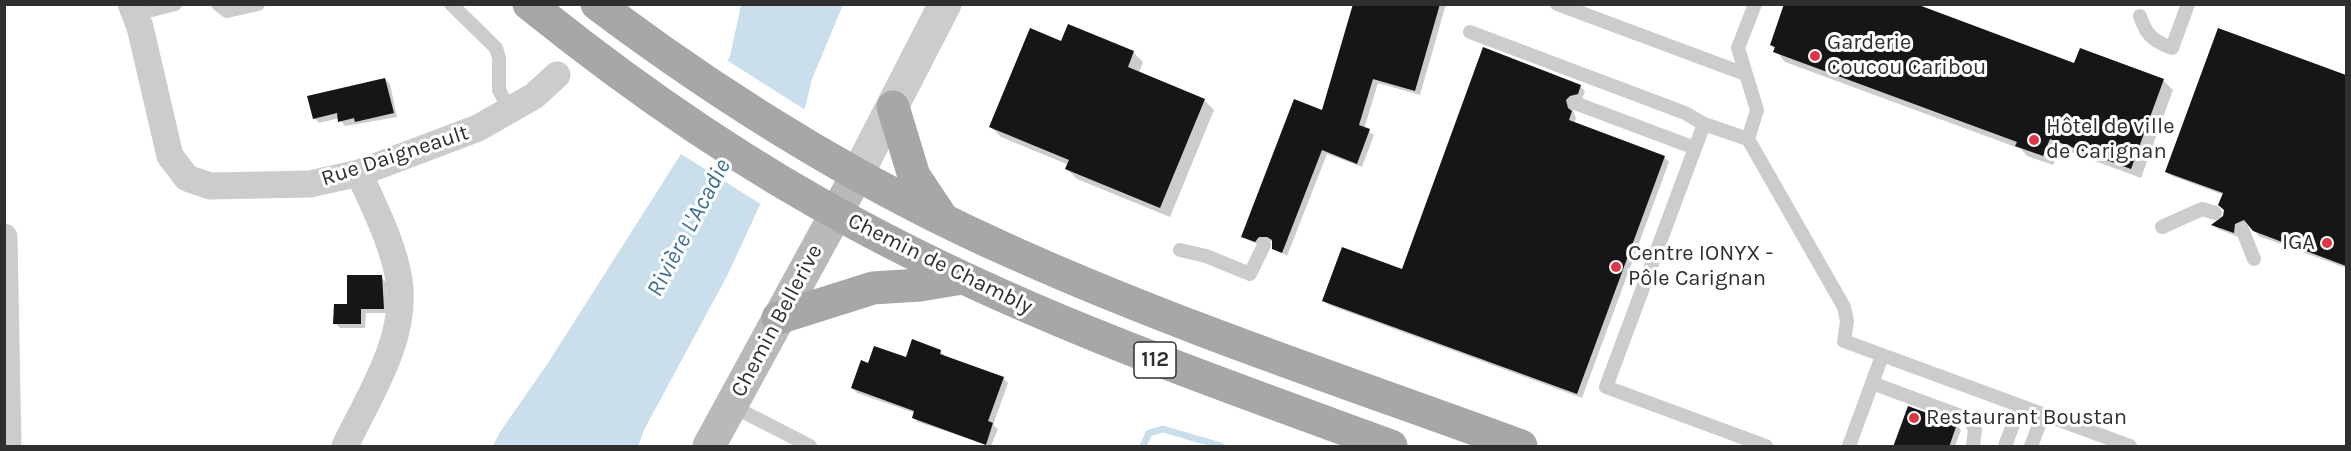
<!DOCTYPE html>
<meta charset="utf-8">
<style>
body{margin:0}
#map{position:relative;width:2351px;height:451px;overflow:hidden;background:#fff;font-family:Karla,sans-serif}
canvas{display:block}
.frame{position:absolute;inset:0;border:6px solid #2f2f2f;pointer-events:none}
</style>
<div id="map">
<canvas width="2351" height="451"></canvas>
<div class="frame"></div>
</div>
<script>
const ctx = document.querySelector('canvas').getContext('2d');
ctx.lineJoin = 'round';
function paint(path, color) {
  ctx.fillStyle = color;
  ctx.fill(path, 'evenodd');
}
function strokePath(path, color, width, dash) {
  ctx.strokeStyle = color;
  ctx.lineWidth = width;
  ctx.lineCap = dash ? 'butt' : 'round';
  ctx.setLineDash(dash || []);
  ctx.stroke(path);
}
function drawText(font, color, halo, rows, align = 'center') {
  ctx.font = font + ' Karla,sans-serif';
  ctx.lineWidth = 6;
  ctx.setLineDash([]);
  ctx.textBaseline = 'middle';
  ctx.strokeStyle = halo;
  ctx.fillStyle = color;
  for (const [text, x, y, turn = 0] of rows) {
    ctx.save();
    ctx.translate(x, y);
    ctx.rotate((+turn || 0) * Math.PI / 180);
    ctx.textAlign = isNaN(turn) ? turn : align;
    if (halo) ctx.strokeText(text, 0, 0);
    ctx.fillText(text, 0, 0);
    ctx.restore();
  }
}
const water = new Path2D(`
 M741,5H843L812,79L805,108L727,276L644,430L638,446H493L500,432L548,363L681,154L730,56Z`);
const pier = new Path2D(`
 M725,59L807,111L762,205L678,152Z`);
const shadow = new Path2D(`
 M1355,4H1446L1420,95L1378,83L1364,129L1374,135L1362,167L1327,154L1287,256L1274,248L1273,241L1264,242L1261,246L1242,236L1323,112Z
 M2219,30L2346,76V268L2259,236L2249,225L2239,229L2238,237L2218,229L2213,225L2225,217L2224,195L2172,176L2167,172Z
 M1062,43L1133,52L1143,62L1139,73L1204,100L1214,110L1170,217L1077,179L1067,169L1069,165L1001,137L991,127Z
 M1771,45L2075,65L2163,80L2173,90L2141,178L2060,148L2053,165L2027,156L2021,149L1785,62Z
 M1484,49L1580,86L1585,91L1582,99L1571,106L1576,118L1574,124L1664,157L1669,162L1582,398L1329,305L1324,300L1402,271Z
 M385,79L390,84L397,117L345,126L339,118L319,123L314,118Z
 M381,277L386,282L388,313H366L365,328H340L335,323L349,305Z
 M940,351L945,356L1003,378L1008,383L993,425L998,429L991,446L918,422L913,417L915,413L857,393L852,388L869,365Z
 M1956,425L1961,430L1955,446H1895Z`);
const stream = new Path2D(`
 M1143,446L1149,433L1163,429L1221,446`);
const building = new Path2D(`
 M1353,4H1440L1415,91L1373,79L1359,125L1370,129L1357,164L1322,150L1282,253L1272,249V240L1267,237H1259L1255,242L1241,237L1294,99L1322,110Z
 M1784,4H1916L2074,63L2080,48L2164,79L2131,169L2050,139L2043,156L2015,146L2017,142L1773,52L1775,47L1770,45Z
 M1068,24L1134,51L1128,67L1205,99L1160,208L1065,169L1069,160L989,127L1030,28L1061,41Z
 M2218,28L2346,75V266L2253,231L2244,220L2235,224L2234,233L2211,225L2223,216L2224,210L2218,205L2223,193L2165,172Z
 M1483,47L1581,85L1578,94L1570,96L1566,100L1568,108L1572,111L1569,120L1665,156L1577,394L1322,301L1342,247L1402,269Z
 M385,78L394,113L355,122L354,118L338,122L337,113L313,119L307,96Z
 M347,275H382L384,309H361V324H333L334,304H347Z
 M912,339L941,350L940,354L1004,377L988,421L993,423L986,445L912,418L914,411L851,388L861,360L868,363L874,346L906,357Z
 M1908,406L1957,424L1949,447H1893Z`);
const service = new Path2D(`
 M218,4L227,11L258,4
 M451,4L496,48L499,58V90L510,111
 M1557,4L1745,74
 M1755,4L1738,48L1757,110L1748,139L1844,307L1847,321L1844,341L2130,446
 M136,14L175,4
 M2140,16C2146,35 2153,41 2172,48L2188,4
 M1470,32L1685,113L1704,124
 M1575,103L1695,148
 M1748,139L1704,124L1606,387L1766,446
 M2162,227L2202,209L2215,213
 M2242,229L2254,259
 M1180,250L1206,256L1250,274L1264,245
 M1872,383L1969,419L1975,429L1973,446
 M732,406L810,446
 M1849,446L1882,356
 M2005,446L2020,406
 M2031,446L2043,415`);
const minor = new Path2D(`
 M131,4L140,27L170,156L187,178L210,186L310,184L359,173L478,128L534,96L557,75
 M4,237L8,446
 M345,446C369,396 408,338 399,280C393,243 374,207 359,173`);
const tertiary = new Path2D(`
 M857,175L945,4`);
const secondary = new Path2D(`
 M709,446L857,175`);
const primary = new Path2D(`
 M529,4C632,87 741,163 858,225C1028,317 1210,380 1391,446
 M597,4C726,101 867,188 1014,253C1179,327 1352,384 1521,446
 M893,107L914,176L942,218
 M778,318L873,288L920,285L962,278`);
const markers = [
 [1815,56,6,"#e03645"],
 [2034,140,6,"#e03645"],
 [2327,243,6,"#e03645"],
 [1616,267,6,"#e03645"],
 [1914,418,6,"#e03645"]
];
const shields = [
 [1155,360,42]
];
const shieldNames = [
 ["112",1155,360]
];
const poiNames = [
 ["Garderie",1827,43],
 ["Coucou Caribou",1827,68],
 ["Hôtel de ville",2046,127],
 ["de Carignan",2046,152],
 ["IGA",2315,243,"right"],
 ["Centre IONYX -",1628,254],
 ["Pôle Carignan",1628,279],
 ["Restaurant Boustan",1926,418]
];
const streetNames = [
 ["Rue Daigneault",395,156,-18],
 ["Chemin de Chambly",940,264,26],
 ["Chemin Bellerive",777,321,-62]
];
const waterNames = [
 ["Rivière L'Acadie",689,228,-62]
];
paint(water, '#cadeeb');
paint(pier, '#fff');
paint(shadow, '#0003');
strokePath(stream, '#cadeeb', 7);
paint(building, '#161616');
strokePath(service, '#ccc', 14);
strokePath(minor, '#ccc', 27);
strokePath(tertiary, '#ccc', 33);
strokePath(secondary, '#b9b9b9', 33);
strokePath(primary, '#a7a7a7', 33);
for (const [x, y, r, color] of markers) {
  const dot = new Path2D();
  dot.arc(x, y, r, 0, 2 * Math.PI);
  ctx.fillStyle = color;
  ctx.fill(dot);
  strokePath(dot, '#fff', 2);
}
for (const [x, y, w] of shields) {
  const box = new Path2D();
  box.roundRect(x - w / 2, y - 18, w, 36, 4.5);
  ctx.fillStyle = '#fff';
  ctx.fill(box);
  strokePath(box, '#2f2f2f', 1.5);
}
drawText('bold 21px', '#2f2f2f', null, shieldNames);
drawText('22px', '#2f2f2f', '#fff', poiNames, 'left');
drawText('22px', '#2f2f2f', '#fff', streetNames);
drawText('italic 24px', '#3f708f', '#fff', waterNames);
</script>
